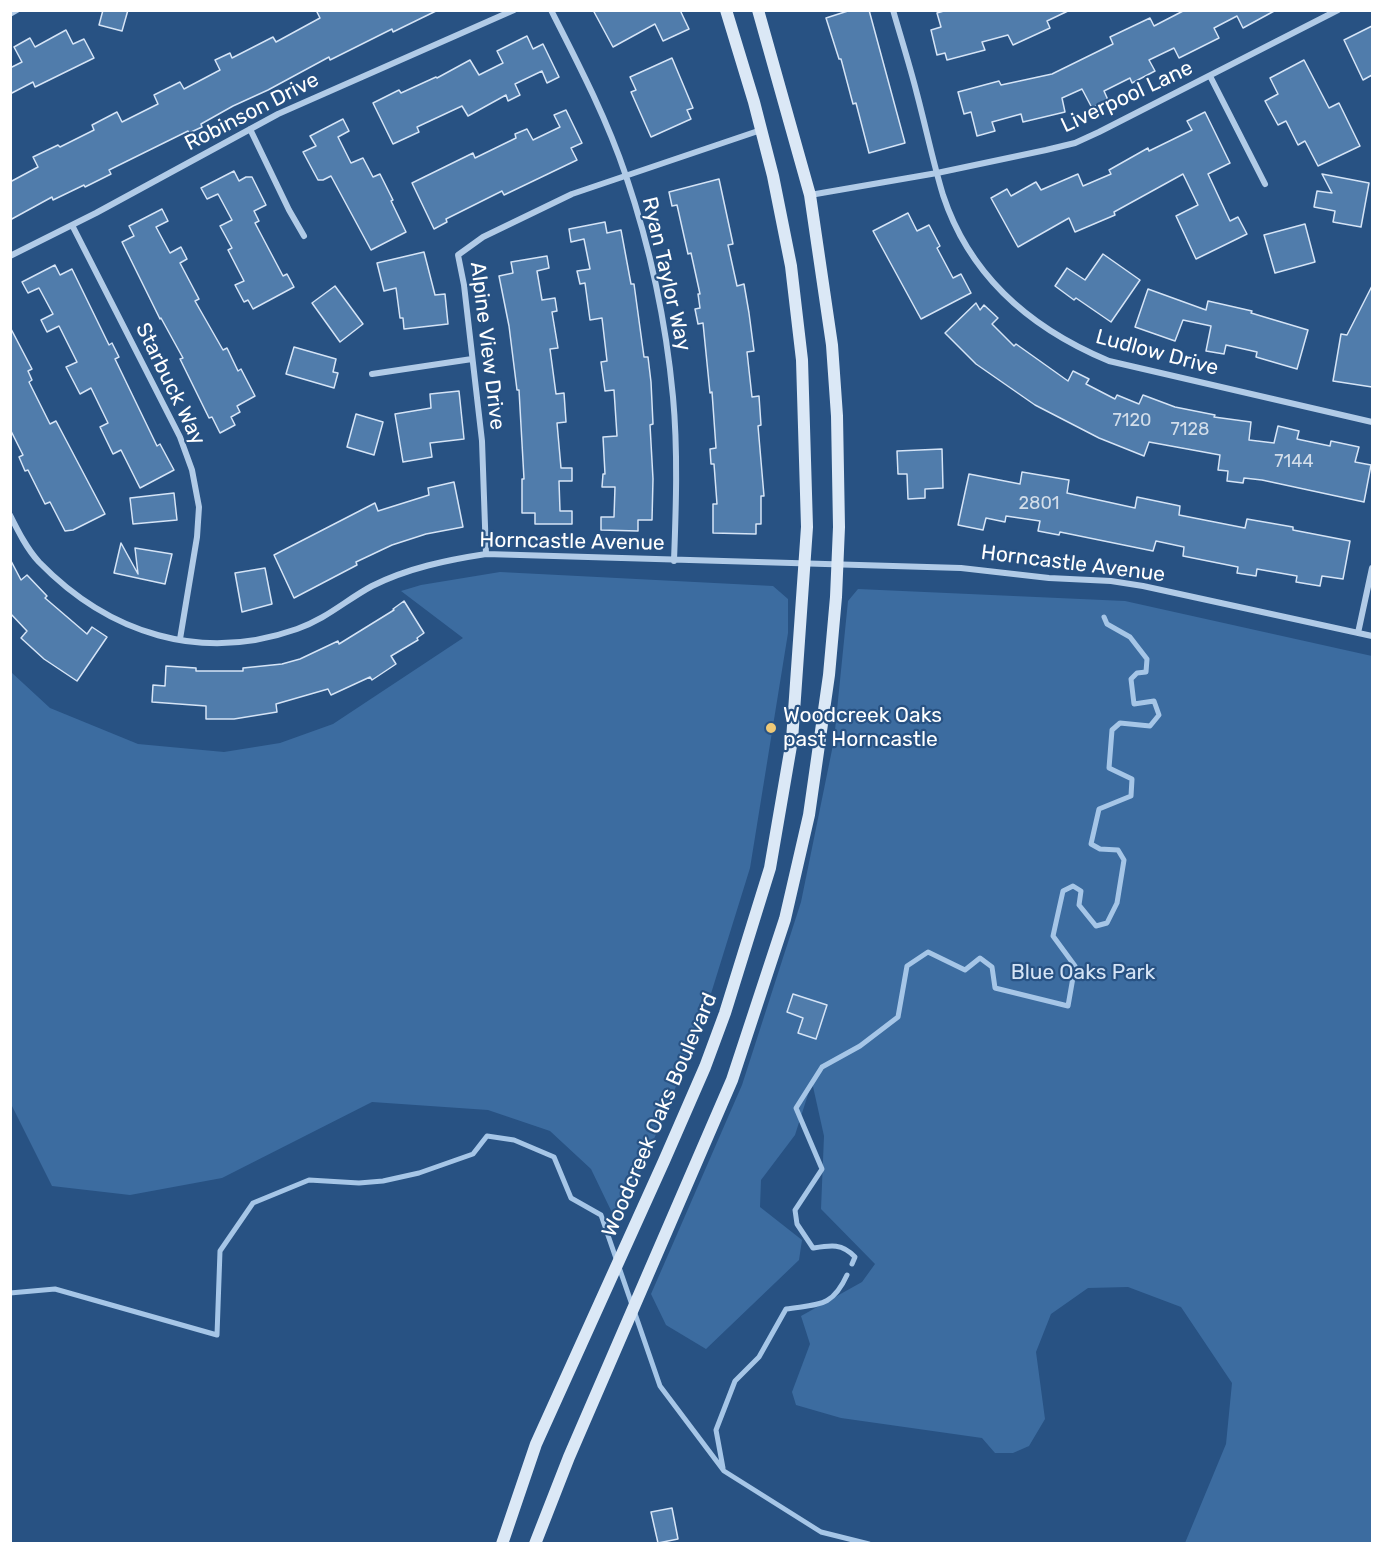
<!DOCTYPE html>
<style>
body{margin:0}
#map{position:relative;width:1383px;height:1554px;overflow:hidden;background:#285283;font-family:Rubik,sans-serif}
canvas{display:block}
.frame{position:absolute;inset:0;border:12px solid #fff;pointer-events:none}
</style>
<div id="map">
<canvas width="1383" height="1554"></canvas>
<div class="frame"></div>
</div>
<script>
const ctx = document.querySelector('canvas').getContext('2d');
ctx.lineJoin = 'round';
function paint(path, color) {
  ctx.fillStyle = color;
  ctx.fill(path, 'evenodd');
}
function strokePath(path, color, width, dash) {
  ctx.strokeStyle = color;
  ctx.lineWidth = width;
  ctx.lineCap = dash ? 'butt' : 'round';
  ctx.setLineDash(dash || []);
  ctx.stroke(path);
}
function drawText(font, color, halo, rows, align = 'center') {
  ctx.font = font + ' Rubik,sans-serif';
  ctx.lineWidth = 4.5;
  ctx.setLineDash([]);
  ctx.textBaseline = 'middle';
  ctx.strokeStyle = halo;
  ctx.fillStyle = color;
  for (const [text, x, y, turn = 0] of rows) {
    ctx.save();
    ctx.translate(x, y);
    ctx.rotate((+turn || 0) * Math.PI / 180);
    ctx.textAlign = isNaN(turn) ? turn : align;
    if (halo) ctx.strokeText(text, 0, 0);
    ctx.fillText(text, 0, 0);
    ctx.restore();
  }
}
const green = new Path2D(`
 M500,572L773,586L788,599V633L750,868L700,1029L618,1225L591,1169L550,1131L488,1110L372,1102L222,1178L130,1195L52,1186L11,1104V672L50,708L138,744L224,752L280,743L333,724L463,638L401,591L421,585Z
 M858,589L1125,601L1372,656V1543H1185L1226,1444L1232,1383L1181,1307L1128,1287L1088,1288L1051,1314L1036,1352L1045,1419L1029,1446L1013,1453H995L982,1438L841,1418L796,1405L792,1392L810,1344L801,1316L862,1282L875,1264L821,1209L824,1136L812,1082L795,1135L761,1180L760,1207L802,1240L799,1260L706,1349L666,1325L651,1294L742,1085L801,902L834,740L848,601Z`);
const stream = new Path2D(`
 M852,1264L855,1257C842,1243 831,1245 813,1248L797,1224L795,1210L822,1169L796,1108L822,1067L860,1046L898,1017L907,966L928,952L965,970L980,958L992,967L995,988L1068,1006L1075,966L1053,936L1063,891L1073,886L1081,891L1079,905L1096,926L1107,923L1117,903L1124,860L1118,850L1100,849L1091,844L1099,809L1131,796L1132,779L1109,768L1112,730L1120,723L1150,726L1159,715L1154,701L1134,704L1131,679L1137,673L1146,672L1147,659L1130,637L1107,624L1104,617
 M10,1293L55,1289L217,1335L220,1251L253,1203L309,1180L359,1183L383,1181L419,1173L473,1154L487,1136L514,1140L554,1157L571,1198L601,1215L660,1386L724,1471L821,1532L869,1544
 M723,1468L716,1430L735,1381L759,1357L786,1309C818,1304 832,1308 847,1275`);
const building = new Path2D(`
 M103,10H128L122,31L99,25Z
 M316,10H438L393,32L392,29L330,60L329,57L268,90L233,106L201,124L202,127L189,133L188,131L109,170L111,174L85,187L84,185L53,200L52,197L10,220V182L38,167L33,157L58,145L60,147L94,130L92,125L117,112L122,122L158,104L154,95L180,82L184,89L220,70L215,60L230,53L232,58L273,37L276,42L320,18Z
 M593,10H680L689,29L663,41L655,24L613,47Z
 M851,10H869L905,143L869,153L856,103L853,104L841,59H839L826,18Z
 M947,10H1070L1047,21L1050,28L1013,45L1008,35L982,42L985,50L947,60L945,53L937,55L931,30L941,27L937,13Z
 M1185,10H1276L1243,28L1237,16L1214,28L1219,38L1179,58L1174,48L1149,60L1155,71L1132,83L1130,78L1104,91L1108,100L1092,108L1082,89L1062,98L1065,112L1023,122L1021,114L992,122L995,131L977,136L971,112L964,114L958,92L999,81L1001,85L1052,74L1113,44L1110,37L1150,18L1154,26Z
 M1372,26V75L1363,80L1344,40Z
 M66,30L73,44L84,39L94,58L35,87L33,82L10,94V68L22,62L14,47L30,38L35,47Z
 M527,36L533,49L543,44L559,77L547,83L542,71L515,84L520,95L508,101L506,95L468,116L462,106L417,127L419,132L393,144L373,103L399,90L401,93L436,77L437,78L470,60L479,75L503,63L497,51Z
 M672,58L693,108L687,110L691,119L651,137L631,92L636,90L630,77Z
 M1304,60L1329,108L1339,103L1360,146L1318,166L1305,141L1298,145L1286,121L1278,125L1265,101L1278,94L1270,78Z
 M566,110L582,143L571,148L577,160L504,195L502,191L446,219L447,222L434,229L412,183L473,153L475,158L516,138L515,134L527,129L533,140L560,127L554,115Z
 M1205,112L1230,163L1208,174L1230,221L1238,217L1247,234L1196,259L1176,216L1198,205L1183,174L1114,212L1115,215L1075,232L1069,218L1018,247L991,198L1007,189L1011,196L1036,182L1041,190L1078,174L1083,186L1111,174L1109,170L1148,148L1149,151L1192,130L1187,121Z
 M343,119L349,131L338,137L351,163L363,158L373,177L380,174L393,200L391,201L406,232L371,250L331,176L323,180H318L303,152L316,146L310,136Z
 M234,171L239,181L246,177H252L266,205L254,211L259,221L255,223L283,276L287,274L294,287L253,309L248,300L244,302L235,285L244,281L228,250L232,248L220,226L232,220L218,194L207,199L201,188Z
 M1322,174L1369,183L1361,227L1333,222L1335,211L1314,207L1317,191L1332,193Z
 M719,179L733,244L728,245L737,286L744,284L749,313L754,351L747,352L752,397L759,396L761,425L758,426L764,496H761V524H756V534L713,533V504H717L714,464H711L710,449L716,448L712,392L710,393L703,323L698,324L695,309L700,308L698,294H700L691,253L688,254L677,205L672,206L669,192Z
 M162,209L168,221L156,227L170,253L181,247L187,259L180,263L199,299L195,301L223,350L227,348L238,371L241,369L255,396L237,406L240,412L231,417L235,425L220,433L212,417L209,418L180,359L183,358L161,318L160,319L122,242L134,236L129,226Z
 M908,213L917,231L929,225L940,246L937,248L953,278L961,274L971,293L921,319L873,231Z
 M605,222L607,233L621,230L631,284H634L644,357H648L651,382L653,424L650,425L653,479L652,520H638V531L601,530V517H614L615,487H602L603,474H605L603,437L617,436L614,390L605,391L601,362L607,361L602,318L590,320L585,283L580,284L577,271L590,269L584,239L571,242L569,229Z
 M1305,224L1315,262L1275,273L1264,235Z
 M424,252L435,295L445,294L448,324L404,329L403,318H400L396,288L384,291L377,263Z
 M1103,254L1140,280L1111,322L1076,298L1074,300L1055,286L1067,268L1085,280Z
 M547,256L549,268L537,271L542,300L555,298L557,311L552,312L558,348L550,349L556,394L564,393L566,422L557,423L561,468H572V481H559L560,511H572V524H535V513H522V479H524L519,390H517L509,326L499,276L513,273L511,262Z
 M55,265L60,275L72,269L109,345L112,343L119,357L115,359L157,446L160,444L174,470L140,488L121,450L113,454L100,427L108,423L91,388L80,394L66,367L77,362L59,326L47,332L41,320L53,314L39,288L28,293L22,282Z
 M335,286L363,324L340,342L312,303Z
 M1372,286V387L1333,381L1341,334L1347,335Z
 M1148,289L1206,310L1208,301L1252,311L1251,313L1308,330L1297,369L1256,357L1257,352L1226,345L1224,354L1206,351L1211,326L1183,320L1175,341L1135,327Z
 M976,303L980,310L984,305L998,318L992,324L1014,346L1016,344L1068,381L1073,371L1089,379L1086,384L1115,399L1117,395L1139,404L1143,395L1175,407L1215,415L1214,417L1251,422L1249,440L1274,443L1278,426L1299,431L1297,439L1330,446L1331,441L1359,447L1355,462L1371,465L1364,502L1262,480L1244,478L1243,483L1227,481L1228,471L1218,470L1220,455L1149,442L1144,456L1099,438L1035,405L976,364L945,333Z
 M10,327L32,369L28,371L32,380L29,382L50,424L56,421L105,514L73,530L65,531L50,502L45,504L28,470L25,471L19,457L23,455L10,429Z
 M294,347L336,359L333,372L338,373L334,388L286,374Z
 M459,391L464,439L430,443L432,457L403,462L395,414L431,408L430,394Z
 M356,414L383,422L374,455L347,447Z
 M942,449L943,488L925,489V498L908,499L907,474H898L897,451Z
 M1022,472L1069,480L1067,493L1135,508L1137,497L1180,506L1179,515L1245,528L1247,519L1293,527V530L1350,541L1343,579L1322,576L1320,586L1296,582L1297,576L1257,569L1256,576L1237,573L1238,567L1183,556L1184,547L1156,541L1153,551L1060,532L1059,535L1038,531L1040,521L1006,516L1005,522L986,518L983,530L958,525L969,474L1020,484Z
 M454,482L463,527L426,534L392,545L356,562L357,565L294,598L274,555L375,503L378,511L429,495L428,488Z
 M174,493L177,520L133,524L130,498Z
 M121,543L138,574L135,548L172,554L165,584L114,573Z
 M10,559L21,580L27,575L47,596L45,598L87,634L92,627L107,637L77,681L44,659L21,638L27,631L10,613Z
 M265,568L272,604L242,612L235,573Z
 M404,601L424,633L417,638L418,640L391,656L396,664L372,680L370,677L331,695L328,689L276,704L277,712L234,719H206V706L152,702L153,685L165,686L166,666L196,668V671H243V668L282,664L300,659L338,641L339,644L394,610L393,609Z
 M793,994L827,1005L816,1039L798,1033L803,1018L787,1012Z
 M672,1508L678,1539L658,1543L651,1512Z`);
const street = new Path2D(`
 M551,10C578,63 607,119 626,176C650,247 666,322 673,397C678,451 676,507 674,561
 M893,10C901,38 910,66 917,94C926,128 933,162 943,195C970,277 1032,329 1109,361L1372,422
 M10,14L17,10
 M1210,76L1265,184
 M250,129L289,210L304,236
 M810,195L937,173L1046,150L1075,143L1099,132L1338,10
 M72,225L180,437L192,470L199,507L197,537L180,639
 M10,256L96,213L278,114L514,10
 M372,374L472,359
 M10,515C18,531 27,549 39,562C109,634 201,663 297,629C326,619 346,600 372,586C408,568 447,560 486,554L961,568L1049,578L1111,581L1143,586L1372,636
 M486,554L482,441L464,285L458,255L483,237L572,194L761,130
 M1358,633L1372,568`);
const secondary = new Path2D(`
 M502,1544L536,1444L664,1161L705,1067L725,1013L770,868L792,740L807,527L802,360L791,266L773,176L754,102L726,10
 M535,1544L569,1457L732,1080L785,919L809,815L829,675L836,597L839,527L837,416L832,345L810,195L758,10`);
const markers = [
 [771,728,6,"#efc977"]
];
const numberNames = [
 ["7120",1132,421],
 ["7128",1190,430],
 ["7144",1294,462],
 ["2801",1039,504]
];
const streetNames = [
 ["Liverpool Lane",1127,97,-25],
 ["Robinson Drive",252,112,-27],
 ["Ryan Taylor Way",666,274,77],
 ["Alpine View Drive",487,346,83],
 ["Ludlow Drive",1157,353,15],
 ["Starbuck Way",170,384,64],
 ["Horncastle Avenue",572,542,1],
 ["Horncastle Avenue",1073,564,7],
 ["Woodcreek Oaks Boulevard",660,1115,-67]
];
const poiNames = [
 ["Woodcreek Oaks",783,716],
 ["past Horncastle",783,740]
];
const parkNames = [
 ["Blue Oaks Park",1083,973]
];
paint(green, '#3c6ca0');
strokePath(stream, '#a6c6e7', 5);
paint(building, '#507cab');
strokePath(building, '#d5e4f6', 1.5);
strokePath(street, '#b1cbe7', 6);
strokePath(secondary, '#dbe8f6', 12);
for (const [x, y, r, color] of markers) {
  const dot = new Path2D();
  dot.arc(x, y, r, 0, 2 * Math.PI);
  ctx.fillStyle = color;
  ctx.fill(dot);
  strokePath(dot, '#285283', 2);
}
drawText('18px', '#d3deea', null, numberNames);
drawText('21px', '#fff', '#285283', streetNames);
drawText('21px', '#fff', '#285283', poiNames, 'left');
drawText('21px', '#d5e4f6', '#285283', parkNames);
</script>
